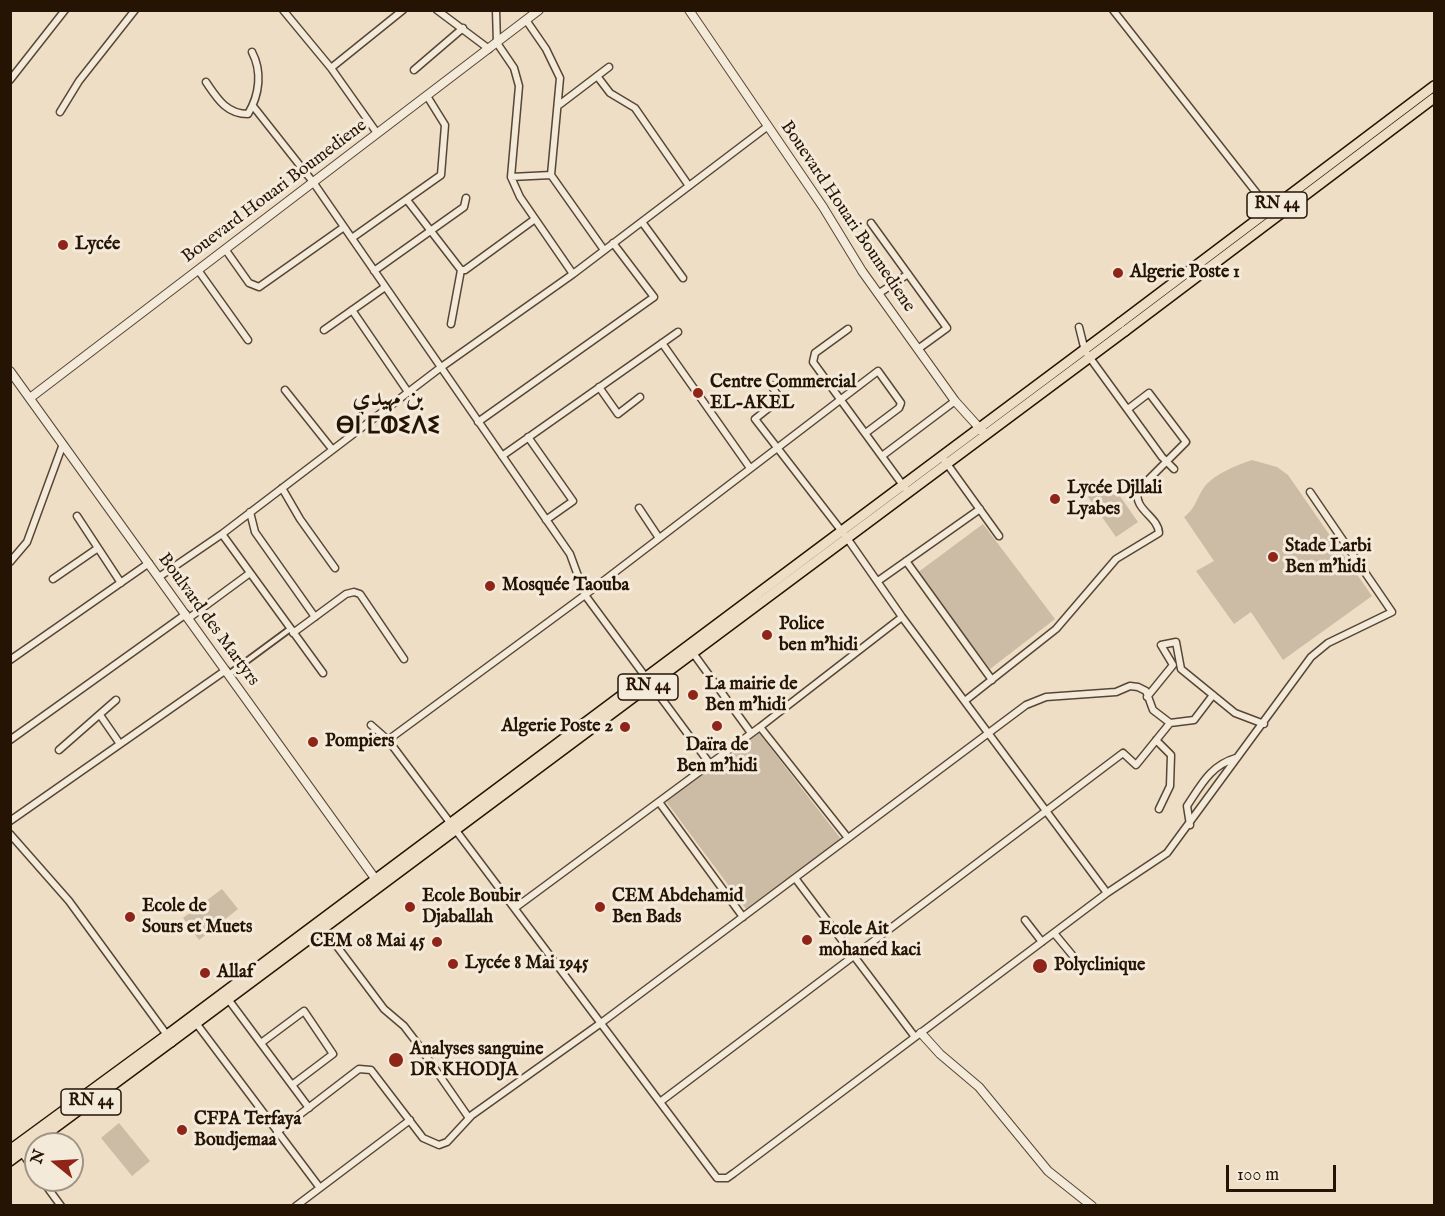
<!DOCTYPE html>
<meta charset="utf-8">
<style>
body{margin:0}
#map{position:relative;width:1445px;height:1216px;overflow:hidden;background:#eedec6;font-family:"IM FELL English",serif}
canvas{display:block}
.frame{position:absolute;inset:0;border:12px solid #251404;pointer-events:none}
.north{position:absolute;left:24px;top:1132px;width:60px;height:60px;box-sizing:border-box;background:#f4eada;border:2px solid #a19484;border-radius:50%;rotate:288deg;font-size:16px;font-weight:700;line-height:24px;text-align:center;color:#251404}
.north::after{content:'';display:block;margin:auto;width:21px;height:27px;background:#8f2418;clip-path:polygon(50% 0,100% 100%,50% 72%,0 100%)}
.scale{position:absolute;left:1226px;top:1165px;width:110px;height:27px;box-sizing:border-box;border:3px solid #251404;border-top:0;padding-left:8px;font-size:18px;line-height:21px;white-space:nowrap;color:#251404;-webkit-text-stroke:4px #f4eada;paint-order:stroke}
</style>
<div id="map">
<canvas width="1445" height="1216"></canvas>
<div class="frame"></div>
<div class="north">N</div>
<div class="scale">100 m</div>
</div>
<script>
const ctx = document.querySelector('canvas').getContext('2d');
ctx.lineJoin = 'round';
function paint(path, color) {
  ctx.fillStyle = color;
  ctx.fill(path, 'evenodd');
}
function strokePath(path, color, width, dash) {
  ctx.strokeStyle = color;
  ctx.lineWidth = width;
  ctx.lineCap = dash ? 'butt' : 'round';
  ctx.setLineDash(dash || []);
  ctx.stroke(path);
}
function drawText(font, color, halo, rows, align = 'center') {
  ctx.font = font + ' "IM FELL English",Amiri,"Noto Sans Tifinagh",serif';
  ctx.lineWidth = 6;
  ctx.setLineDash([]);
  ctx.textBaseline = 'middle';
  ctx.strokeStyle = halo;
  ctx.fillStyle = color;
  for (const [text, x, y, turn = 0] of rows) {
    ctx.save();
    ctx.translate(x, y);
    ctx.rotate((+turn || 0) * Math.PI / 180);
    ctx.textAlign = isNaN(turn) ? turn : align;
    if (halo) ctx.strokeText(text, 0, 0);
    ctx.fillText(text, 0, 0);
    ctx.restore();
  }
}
const green = new Path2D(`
 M1252,460L1277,467L1288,475L1372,596L1283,660L1251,612L1234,624L1196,571L1214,561L1184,517C1197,507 1196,498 1205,486C1215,474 1237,465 1252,460Z
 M1110,482L1138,522L1116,537L1088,497Z
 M983,524L1055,619L990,669L917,573Z
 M758,732L841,839L746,909L665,800Z
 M222,889L238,909L199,940L183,918Z
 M119,1123L150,1161L132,1176L101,1138Z`);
const pedestrian = new Path2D(`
 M229,674L290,629`);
const minor = new Path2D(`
 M283,10L331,68L377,133
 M437,10L489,49
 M496,10L497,43L514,68L519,86L511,177L520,197L573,274
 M1113,10L1270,210
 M526,20L546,49L560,78L551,175L604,250
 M331,68L403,10
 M414,70L463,28
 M597,76L610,93L635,108L689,186
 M10,80L65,10
 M206,82C217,98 226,114 248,114C260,94 262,71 252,52
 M559,105L609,67
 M253,106L313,182L570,554L585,595L710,764
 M60,112L79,81L135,10
 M511,177L551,175
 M407,200L461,270H465L535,219
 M642,222L683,278
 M871,223L947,328L918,349
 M352,238L441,175L445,125L427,96
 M225,249L249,283L259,287L344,227
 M198,270L248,340
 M374,271L464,207L466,198
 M878,294L908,274
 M352,310L408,392
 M451,324L461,270
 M1079,327L1085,351L1162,457L1174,469
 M848,329L815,353L813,362L905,488
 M324,330L385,287
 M662,343L750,468
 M599,387L618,414L640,397
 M285,390L332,449
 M478,422L654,297L613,243
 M528,437L573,501L546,520
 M502,456L678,332
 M882,456L955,401
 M945,461L999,536
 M282,488L300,519L335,568
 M639,508L659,538
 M250,512L255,532L315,617
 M77,516L121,583
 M222,534L323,673
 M906,561L992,680
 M10,562L27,542L63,444
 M159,577L222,534L440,368L573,274L768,126
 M53,579L98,548
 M878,581L980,509
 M189,618L250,573
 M293,633L346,594L354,592L360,594L404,659
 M693,653L751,733
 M10,660L149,563
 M1147,697L1173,665L1161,645L1176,642L1181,669L1235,713L1264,724
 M966,700L1056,629L1116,559L1159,533C1158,516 1133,510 1138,490L1186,442L1149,393L1128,409
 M100,715L120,744
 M371,725L388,740L717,1178H727L734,1173L1107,893L902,617L847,538L755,419L780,399L771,385
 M760,727L848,838
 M10,740L186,614
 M388,740L585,595L878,371L901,403L899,408L867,432
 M1156,740L1171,755L1170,786L1159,809
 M59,750L116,700
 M659,802L743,917
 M10,821L226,670
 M1190,825L1187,806C1201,785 1211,765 1236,758
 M10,834L69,901L167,1035
 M795,878L915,1037
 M1107,893L1167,853L1311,657L1328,643L1392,612L1310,492
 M515,908L760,727L902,617
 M1025,920L1042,942
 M324,929L384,1009L404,1026L417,1043L469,1118
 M1054,933L1073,956
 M228,999L309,1108
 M196,1023L320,1188
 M261,1043L304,1011L333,1054L292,1085
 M660,1102L1123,753L1136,765L1170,723
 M277,1132L359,1069L371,1070L423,1138L439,1145L447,1142L472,1115L601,1023L1026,705L1046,697L1116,692L1130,686L1138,687L1146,691L1153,710L1170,723L1194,720L1213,695
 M22,1153L36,1172
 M42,1180L61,1206
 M296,1206L410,1120`);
const tertiary = new Path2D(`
 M689,10L823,207L862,271L955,401L983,432
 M10,371L379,884
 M30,398L539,10
 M921,1033L940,1054L979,1087L1048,1171L1092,1206`);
const primary = new Path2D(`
 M167,1035L1120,323
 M171,1042L1125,331`);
const trunk = new Path2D(`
 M1120,323L1434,86
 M1125,331L1434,98
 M10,1150L167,1035
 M10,1161L171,1042`);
const markers = [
 [63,245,6,"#8f2418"],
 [1118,273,6,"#8f2418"],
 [698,393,6,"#8f2418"],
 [1055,499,6,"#8f2418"],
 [1273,557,6,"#8f2418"],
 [490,586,6,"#8f2418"],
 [767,635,6,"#8f2418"],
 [693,695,6,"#8f2418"],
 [717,726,6,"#8f2418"],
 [625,727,6,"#8f2418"],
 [313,742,6,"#8f2418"],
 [410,907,6,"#8f2418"],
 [600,907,6,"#8f2418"],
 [130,917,6,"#8f2418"],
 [807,940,6,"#8f2418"],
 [437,942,6,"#8f2418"],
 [453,964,6,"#8f2418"],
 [1040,966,8,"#8f2418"],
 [205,973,6,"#8f2418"],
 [396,1060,8,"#8f2418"],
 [182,1130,6,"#8f2418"]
];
const shields = [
 [1277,205,60],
 [648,687,60],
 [91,1102,60]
];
const shieldNames = [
 ["RN 44",1277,205],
 ["RN 44",648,687],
 ["RN 44",91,1102]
];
const streetNames = [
 ["Bouevard Houari Boumediene",275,192,-37],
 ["Bouevard Houari Boumediene",847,217,56],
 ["Boulvard des Martyrs",208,620,54]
];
const poiNames = [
 ["Lycée",75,245],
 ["Algerie Poste 1",1130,273],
 ["Centre Commercial",710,383],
 ["EL-AKEL",710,404],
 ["Lycée Djllali",1067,489],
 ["Lyabes",1067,510],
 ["Stade Larbi",1285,547],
 ["Ben m'hidi",1285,568],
 ["Mosquée Taouba",502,586],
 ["Police",779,625],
 ["ben m'hidi",779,646],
 ["La mairie de",705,685],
 ["Ben m'hidi",705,706],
 ["Algerie Poste 2",613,727,"right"],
 ["Pompiers",325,742],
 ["Daïra de",717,746,"center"],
 ["Ben m'hidi",717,767,"center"],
 ["Ecole Boubir",422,897],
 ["Djaballah",422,918],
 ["CEM Abdehamid",612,897],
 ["Ben Bads",612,918],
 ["Ecole de",142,907],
 ["Sours et Muets",142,928],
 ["Ecole Ait",819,930],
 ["mohaned kaci",819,951],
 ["CEM 08 Mai 45",425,942,"right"],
 ["Lycée 8 Mai 1945",465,964],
 ["Polyclinique",1054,966],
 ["Allaf",217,973],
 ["Analyses sanguine",410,1050],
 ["DR KHODJA",410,1071],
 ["CFPA Terfaya",194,1120],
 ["Boudjemaa",194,1141]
];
const districtNames = [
 ["بن مهيدي",388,400],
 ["ⴱⵏ ⵎⵀⵉⴷⵉ",388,428]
];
paint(green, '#ccbca5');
strokePath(pedestrian, '#574634', 8);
strokePath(minor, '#574634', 9);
strokePath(tertiary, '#574634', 10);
strokePath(primary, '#251404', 12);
strokePath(trunk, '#251404', 12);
strokePath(pedestrian, '#f4eada', 4.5);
strokePath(minor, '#f4eada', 6);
strokePath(tertiary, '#f4eada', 8);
strokePath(primary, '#eedec6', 9);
strokePath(trunk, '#eedec6', 9);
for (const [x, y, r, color] of markers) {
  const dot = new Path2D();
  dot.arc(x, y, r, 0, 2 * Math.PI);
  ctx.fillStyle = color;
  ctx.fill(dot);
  strokePath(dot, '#f4eada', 2);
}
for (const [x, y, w] of shields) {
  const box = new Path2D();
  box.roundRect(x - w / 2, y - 13, w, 26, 4.5);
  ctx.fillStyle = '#f4eada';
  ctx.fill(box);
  strokePath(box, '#251404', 1.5);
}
drawText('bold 16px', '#251404', null, shieldNames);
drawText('18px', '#251404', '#f4eada', streetNames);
drawText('bold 18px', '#251404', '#f4eada', poiNames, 'left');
drawText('bold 24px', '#251404', '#f4eada', districtNames);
</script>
